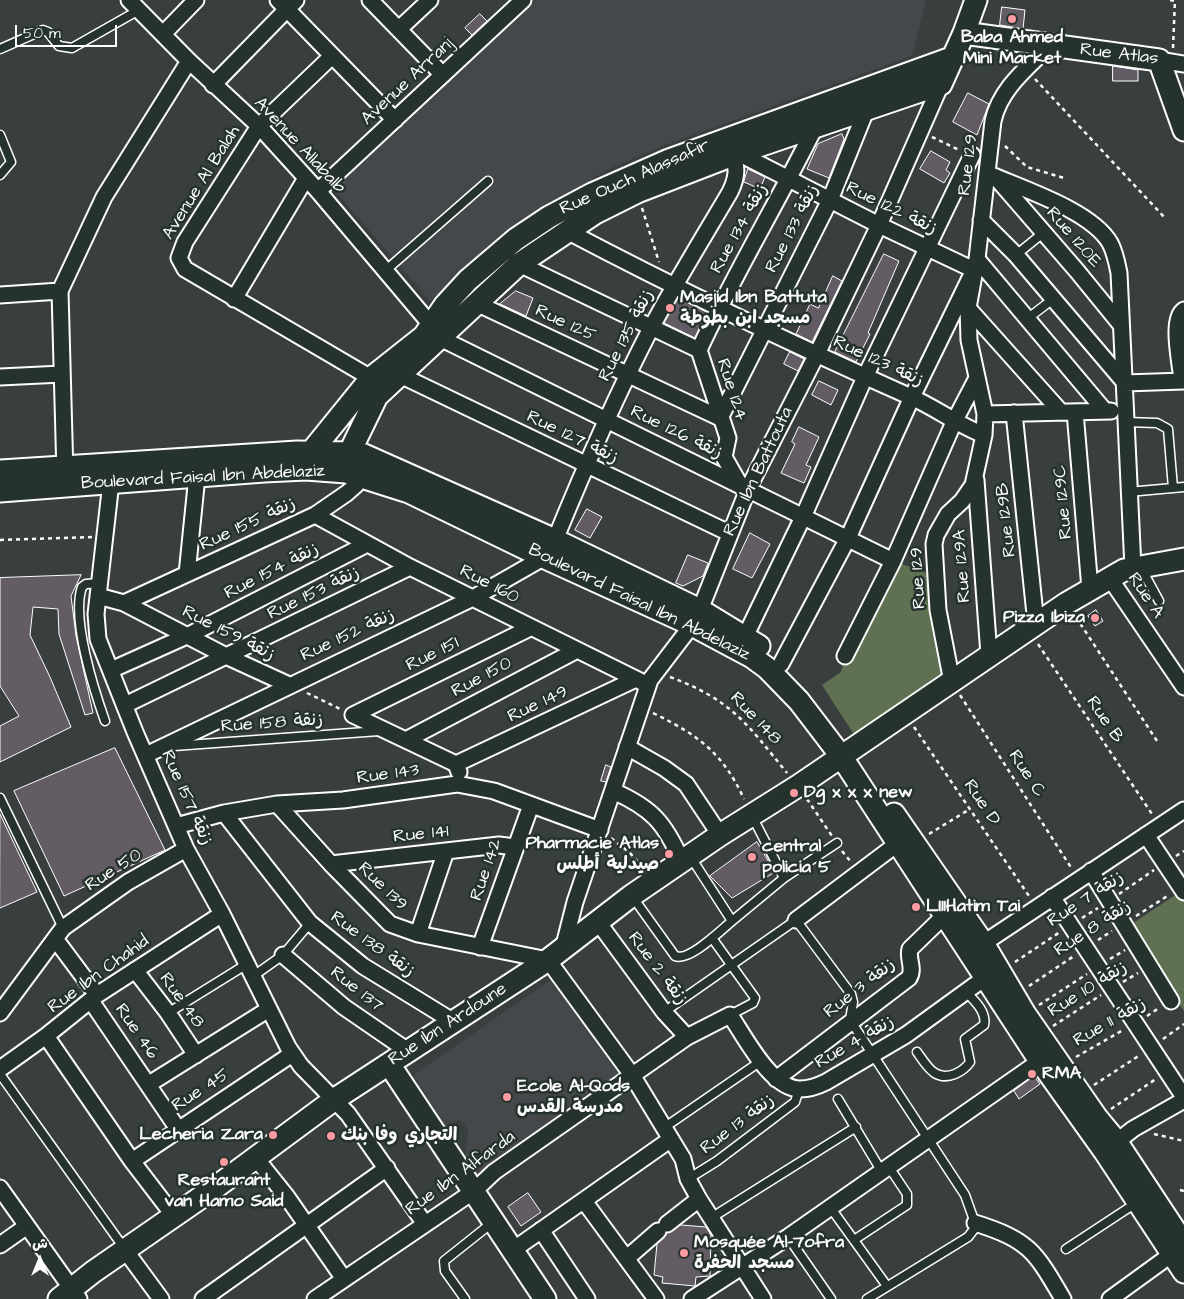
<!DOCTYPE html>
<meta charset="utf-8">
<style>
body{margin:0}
#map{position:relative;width:1184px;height:1299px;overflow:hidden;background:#383f3e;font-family:"Architects Daughter","Playpen Sans Arabic",sans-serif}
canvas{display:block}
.north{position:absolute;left:15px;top:1234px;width:50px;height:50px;-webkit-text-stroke:4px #26332d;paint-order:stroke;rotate:0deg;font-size:14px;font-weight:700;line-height:20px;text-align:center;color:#fff}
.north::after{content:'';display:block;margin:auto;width:18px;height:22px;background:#fff;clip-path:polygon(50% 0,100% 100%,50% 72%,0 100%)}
.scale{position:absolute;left:15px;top:25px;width:102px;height:22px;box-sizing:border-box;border:2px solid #fff;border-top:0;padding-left:6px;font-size:15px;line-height:18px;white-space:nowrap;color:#fff;-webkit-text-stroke:4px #26332d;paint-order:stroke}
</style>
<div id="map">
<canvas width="1184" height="1299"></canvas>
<div class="north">ش</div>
<div class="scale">50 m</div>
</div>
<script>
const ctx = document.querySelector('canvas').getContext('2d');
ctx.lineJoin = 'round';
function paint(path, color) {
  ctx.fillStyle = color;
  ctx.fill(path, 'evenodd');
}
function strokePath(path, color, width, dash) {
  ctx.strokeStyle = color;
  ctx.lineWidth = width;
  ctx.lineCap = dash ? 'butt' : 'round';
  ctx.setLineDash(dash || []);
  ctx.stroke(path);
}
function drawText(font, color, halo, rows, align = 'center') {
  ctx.font = font + ' "Architects Daughter","Playpen Sans Arabic",sans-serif';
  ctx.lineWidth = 5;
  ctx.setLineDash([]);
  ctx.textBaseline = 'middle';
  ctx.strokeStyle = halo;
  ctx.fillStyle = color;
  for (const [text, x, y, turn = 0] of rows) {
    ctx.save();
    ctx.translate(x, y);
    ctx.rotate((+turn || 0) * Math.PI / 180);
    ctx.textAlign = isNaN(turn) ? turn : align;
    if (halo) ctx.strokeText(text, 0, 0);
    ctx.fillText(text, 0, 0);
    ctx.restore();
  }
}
const built = new Path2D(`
 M527,0H926L912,56L665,145L609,169L543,208L504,236L430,301L330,185Z
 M554,978L621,1074L476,1177L465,1159L468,1130L460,1119L446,1127L413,1075Z`);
const green = new Path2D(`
 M893,561L936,576L952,682L857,739L822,685L841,672L845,656Z
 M1180,892L1184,899V1011L1127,927Z`);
const building = new Path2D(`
 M1002,7L1025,10L1023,29L1000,25Z
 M480,14L487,21L472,35L465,28Z
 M1113,66L1138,70V81H1113Z
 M968,93L989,104L977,135L953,122Z
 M842,134L844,139L829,178L807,169L818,144Z
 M931,151L950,162L946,170L950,173L944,183L920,169Z
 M748,169L765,177L760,189L744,182Z
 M884,254L899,261L868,333L870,334L856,362L835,352Z
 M833,276L842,281L812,342L796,334L810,304L818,308Z
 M516,291L533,298L526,316L500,304Z
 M678,298L707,312L695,338L664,323Z
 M790,352L804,359L798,371L784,364Z
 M819,381L838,390L831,405L812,395Z
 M799,427L819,437L806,465L811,467L804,483L781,473L795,444L792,442Z
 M587,509L602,517L590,538L575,530Z
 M750,533L770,544L752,578L733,569Z
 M688,555L708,563L703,576L683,586L676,583Z
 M81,575L71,596L76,636L93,713L85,715L59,634L58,609L33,607L30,635L50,677L71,727L0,762V726L19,716L0,686V578Z
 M1096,610L1103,621L1095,626L1088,616Z
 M115,748L165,850L64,896L14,791Z
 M606,765L611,767L606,782L601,781Z
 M0,814L37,892L0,908Z
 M757,842L775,872L732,898L710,876Z
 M1034,1076L1040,1084L1019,1099L1014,1091Z
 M528,1193L541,1212L521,1226L508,1207Z
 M681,1225L706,1227L711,1235L710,1276L696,1277L695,1286L662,1283L663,1277L654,1275L657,1244L667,1233Z`);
const path = new Path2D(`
 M1170,0L1175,1
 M1173,48L1175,0
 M1035,79L1166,219
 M932,137L959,150
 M1005,146L1027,167L1064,178
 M642,208L659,262
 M0,540L92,537
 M1076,617L1157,741
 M1038,644L1152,814
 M670,677C732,700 747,724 787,773
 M307,693L340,709
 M960,695L1072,869
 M653,713C698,735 723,753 744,799
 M914,727L1029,896
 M807,799L832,836
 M929,834L970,809
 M611,838L630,853L643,868
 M842,851L851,862
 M1176,856L1184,851
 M1119,894L1154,870
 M1136,916L1169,895
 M1082,918L1098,908
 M1098,940L1112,931
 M1110,959L1125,950
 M1015,962L1060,932
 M1123,982L1138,973
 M1029,986L1074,956
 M1039,1005L1087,974
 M1147,1016L1159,1008
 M1053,1026L1101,995
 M1163,1039L1184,1024
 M1076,1057L1123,1030
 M1094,1085L1140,1055
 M1111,1109L1156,1079
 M1154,1134L1184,1141
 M1180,1190L1184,1191`);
const lane = new Path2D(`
 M0,49L43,30L48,32L59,46L72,48L139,10
 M0,135L11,162L0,175
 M1016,255L1043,233
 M385,271L488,181
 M1027,319L1053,299
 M1126,422L1157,423L1168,429L1173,488
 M1128,492L1184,487
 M1141,568L1159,601
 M100,583L86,584L82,587C71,618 94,690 105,721
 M174,746L379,731
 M0,798L63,928
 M784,878L837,843
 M632,896L675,956C689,962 720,931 732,921L690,856
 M732,921L784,878L752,816
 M712,938L755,998L753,1003L730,1015
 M252,977L283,955L310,923
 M664,1012L796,920L851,994L853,1002L850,1020L965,1195L975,1223V1228L968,1237L867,1299
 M168,1013L247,964
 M917,1052C927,1066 935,1082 955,1074C962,1071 966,1068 970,1062L965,1039L984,1025C987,1012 974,1000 966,992
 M0,1074L124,1248
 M838,1099L882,1172
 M665,1127L761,1061
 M688,1179L717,1161L795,1102L799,1089
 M830,1207L887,1286
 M711,1218L856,1127
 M788,1237L831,1299
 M854,1240L907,1205V1194L889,1167
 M1066,1249L1136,1203
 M465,1299L445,1271L444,1261L493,1222`);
const street = new Path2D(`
 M129,0L189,61L259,126L318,191L432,326
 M278,0L395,120
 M370,0L443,75
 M399,29L430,0
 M163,34L196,0
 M332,56L259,126L185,242L179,258L185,269L371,378
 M1159,60L1184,64
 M213,85L296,0
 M738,153L879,225L974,270L912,397L848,538L781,664
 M989,174C1023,189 1092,211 1110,243C1115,252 1117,263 1119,273L1133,568
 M999,181L1077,271L1121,325
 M318,191L523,0
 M981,220L1016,255L1125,383L1184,381
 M567,231C679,290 794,345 911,397C936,408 958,425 984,435
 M977,259L1105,411
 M519,264L699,350L728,438L724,457L740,485
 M0,295L60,291
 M234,299L306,178
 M476,303L720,418L830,200L867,108
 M968,308L1061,412
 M442,339L893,561
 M699,350C734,274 778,202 815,127
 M400,375L729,533
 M0,377L62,374
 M1182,381C1181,365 1170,319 1184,310
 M1075,412L1090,589
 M1014,413L1036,624
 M985,414L1111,411
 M65,475L60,291L104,197L189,61
 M976,480L989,655
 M111,482L96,614L98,639L135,732L186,849L222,914L288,1047L301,1066L348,1114L425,1224
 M315,515L410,567L648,685
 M555,540C584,469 615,398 650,330C675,283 703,238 730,192C736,180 739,168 732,155
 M187,574L197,476
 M1109,577L1184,687
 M98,596L124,603L228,657L289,685
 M124,603L315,515L347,493L356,485L364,469
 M745,637L803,517L865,377L972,155
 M845,656L893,561L954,422L977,378
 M111,670L189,635L367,544
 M952,682L938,610L934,544L936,535L948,514L962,501L973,485L984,435L985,414L969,340L968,308L977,259L993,121C1000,89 1027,68 1049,46
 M125,705L410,567
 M353,715L530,628
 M353,715L456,764L459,772
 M406,740L577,650
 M627,747L664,768L686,784L720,835
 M146,755L473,598L550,554
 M456,764L636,679
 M613,791C652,808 665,823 682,862
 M277,804L331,864L390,924L418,934L548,960L632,1075L683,1159L688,1179L699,1199L763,1299
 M224,813L310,923L363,966L454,1022
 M176,826L224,813L277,804L343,800L457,784L494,791L600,830
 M1146,835L1184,892
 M331,864L499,845L515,847
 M1091,871L1171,1001
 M1052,897L1184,1097
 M796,920L897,844
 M598,922L664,1012L687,1037
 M418,934L446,851
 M56,940L97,995
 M480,947L531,805
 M563,949L575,902L650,680L692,625L700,610L748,489L817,354L879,225L941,84
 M975,949L1184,810
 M283,955L344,1007L408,1051
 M135,970L168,1013L196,1055
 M91,1001L178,1129
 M0,1013L63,928L128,882L186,849
 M46,1036L132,1161L174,1216
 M0,1069L46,1036L97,995L222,914
 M776,1079L909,978C915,968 907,959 910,949L944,916
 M149,1084L269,1009
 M1109,1148L1133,1129L1184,1100
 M255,1157L287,1197L344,1279
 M132,1161L292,1054
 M0,1188L79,1299
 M584,1201L656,1299
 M975,1223C1029,1240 1035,1251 1063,1299
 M667,1224L699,1199
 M541,1230L587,1299
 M0,1245L27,1226
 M125,1250L161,1299
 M513,1250L671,1139
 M627,1258L658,1231
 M203,1299L387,1168
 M315,1299L474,1191L494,1172L687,1037L730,1015C745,1037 771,1089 800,1089C809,1089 818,1086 826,1082L906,1035L986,977
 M692,1299L788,1237L1040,1061
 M1110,1299L1172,1254`);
const secondary = new Path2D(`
 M964,33L1159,60L1184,130
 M311,452L371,378L424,336L445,305L468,280L516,239L549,217L592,194L669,160L954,57
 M344,464L377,396L519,264L595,213L637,192L738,153L941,84L964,33L976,0
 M0,471L297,452L350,453L364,455L555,540L700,610L759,646
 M0,491L264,471L306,469L346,472L409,492L543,557L692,625L752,657L767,668L799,701L841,756L1040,1061L1105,1152L1184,1272
 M894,814L983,943L1025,1014L1097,1118L1116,1141L1184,1244
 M389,1064L545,1299
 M59,1299L93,1272L216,1187L335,1099L548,960L631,896L720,835L798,786L1067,603L1124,570L1184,559`);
const markers = [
 [1012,19,5,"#ff9aa2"],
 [670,308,5,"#ff9aa2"],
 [1095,618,5,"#ff9aa2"],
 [794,793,5,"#ff9aa2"],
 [669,854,5,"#ff9aa2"],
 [752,857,5,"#ff9aa2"],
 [916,907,5,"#ff9aa2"],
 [1032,1074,5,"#ff9aa2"],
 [507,1097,5,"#ff9aa2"],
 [273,1135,5,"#ff9aa2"],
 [331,1136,5,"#ff9aa2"],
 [224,1162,5,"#ff9aa2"],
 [684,1253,5,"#ff9aa2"]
];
const poiNames = [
 ["Baba Ahmed",1012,38,"center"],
 ["Mini Market",1012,59,"center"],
 ["Masjid Ibn Battuta",680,298],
 ["مسجد ابن بطوطة",680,319],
 ["Pizza Ibiza",1085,618,"right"],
 ["Dg x x x new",804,793],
 ["Pharmacie Atlas",659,844,"right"],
 ["صيدلية أطلس",659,865,"right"],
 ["central",762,847],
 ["policia 5",762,868],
 ["LI11Hatim Tai",926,907],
 ["RMA",1042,1074],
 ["Ecole Al-Qods",517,1087],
 ["مدرسة القدس",517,1108],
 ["Lecheria Zara",263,1135,"right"],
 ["التجاري وفا بنك",341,1136],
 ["Restaurant",224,1181,"center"],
 ["van Hamo Said",224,1202,"center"],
 ["Mosquée Al-7ofra",694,1243],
 ["مسجد الحفرة",694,1264]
];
const streetNames = [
 ["Rue Atlas",1119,55,7],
 ["Avenue Arranj",408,82,-43],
 ["Avenue Allabalb",299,146,47],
 ["Rue 129",969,165,-83],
 ["Rue Ouch Alassafir",635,178,-24],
 ["Avenue Al Balah",202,183,-58],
 ["Rue 122 زنقة",891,209,26],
 ["Rue 134 زنقة",740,229,-61],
 ["Rue 133 زنقة",793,229,-63],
 ["Rue 120E",1073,238,49],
 ["Rue 125",565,324,25],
 ["Rue 135 زنقة",627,336,-63],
 ["Rue 123 زنقة",878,362,25],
 ["Rue 124",731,390,72],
 ["Rue 126 زنقة",676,433,26],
 ["Rue 127 زنقة",572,438,26],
 ["Rue Ibn Battouta",759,472,-65],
 ["Boulevard Faisal Ibn Abdelaziz",203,478,-3],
 ["Rue 129C",1064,502,-95],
 ["Rue 129B",1007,520,-96],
 ["Rue 155 زنقة",248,525,-25],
 ["Rue 129A",963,566,-94],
 ["Rue 154 زنقة",272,572,-27],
 ["Rue 129",919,578,-93],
 ["Rue 160",489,585,27],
 ["Rue 153 زنقة",314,594,-26],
 ["Rue A",1145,596,56],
 ["Boulevard Faisal Ibn Abdelaziz",639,603,26],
 ["Rue 159 زنقة",228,634,27],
 ["Rue 152 زنقة",348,636,-25],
 ["Rue 151",433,655,-26],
 ["Rue 150",482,678,-28],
 ["Rue 149",538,705,-25],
 ["Rue 148",755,719,46],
 ["Rue B",1104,720,56],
 ["Rue 158 زنقة",272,724,-4],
 ["Rue C",1026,774,57],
 ["Rue 143",388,775,-8],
 ["Rue 157 زنقة",186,798,66],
 ["Rue D",981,803,56],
 ["Rue 141",421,835,-6],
 ["Rue 142",487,870,-71],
 ["Rue 50",114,871,-33],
 ["Rue 139",382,887,44],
 ["Rue 7 زنقة",1086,900,-33],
 ["Rue 8 زنقة",1093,929,-33],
 ["Rue 138 زنقة",372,945,36],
 ["Rue 2 زنقة",657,969,53],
 ["Rue Ibn Chahid",99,975,-36],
 ["Rue 3 زنقة",860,989,-38],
 ["Rue 137",356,990,38],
 ["Rue 10 زنقة",1088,990,-32],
 ["Rue 48",181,1001,54],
 ["Rue 11 زنقة",1110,1023,-30],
 ["Rue Ibn Ardoune",448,1025,-33],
 ["Rue 46",136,1032,55],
 ["Rue 4 زنقة",855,1043,-30],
 ["Rue 45",201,1091,-33],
 ["Rue 13 زنقة",738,1125,-37],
 ["Rue Ibn Alfarda",461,1174,-36]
];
paint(built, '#45484a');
paint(green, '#607153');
paint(building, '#635c65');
strokePath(building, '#fff', 1);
strokePath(lane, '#fff', 11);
strokePath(street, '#fff', 19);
strokePath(secondary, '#fff', 25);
strokePath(path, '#fff', 2.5, [4, 4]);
strokePath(lane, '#26332d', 8);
strokePath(street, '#26332d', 15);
strokePath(secondary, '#26332d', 21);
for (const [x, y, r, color] of markers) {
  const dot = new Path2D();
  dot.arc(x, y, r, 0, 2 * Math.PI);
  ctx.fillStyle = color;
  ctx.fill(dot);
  strokePath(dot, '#26332d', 2);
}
drawText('bold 18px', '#fff', '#26332d', poiNames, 'left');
drawText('18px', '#fff', '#26332d', streetNames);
</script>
